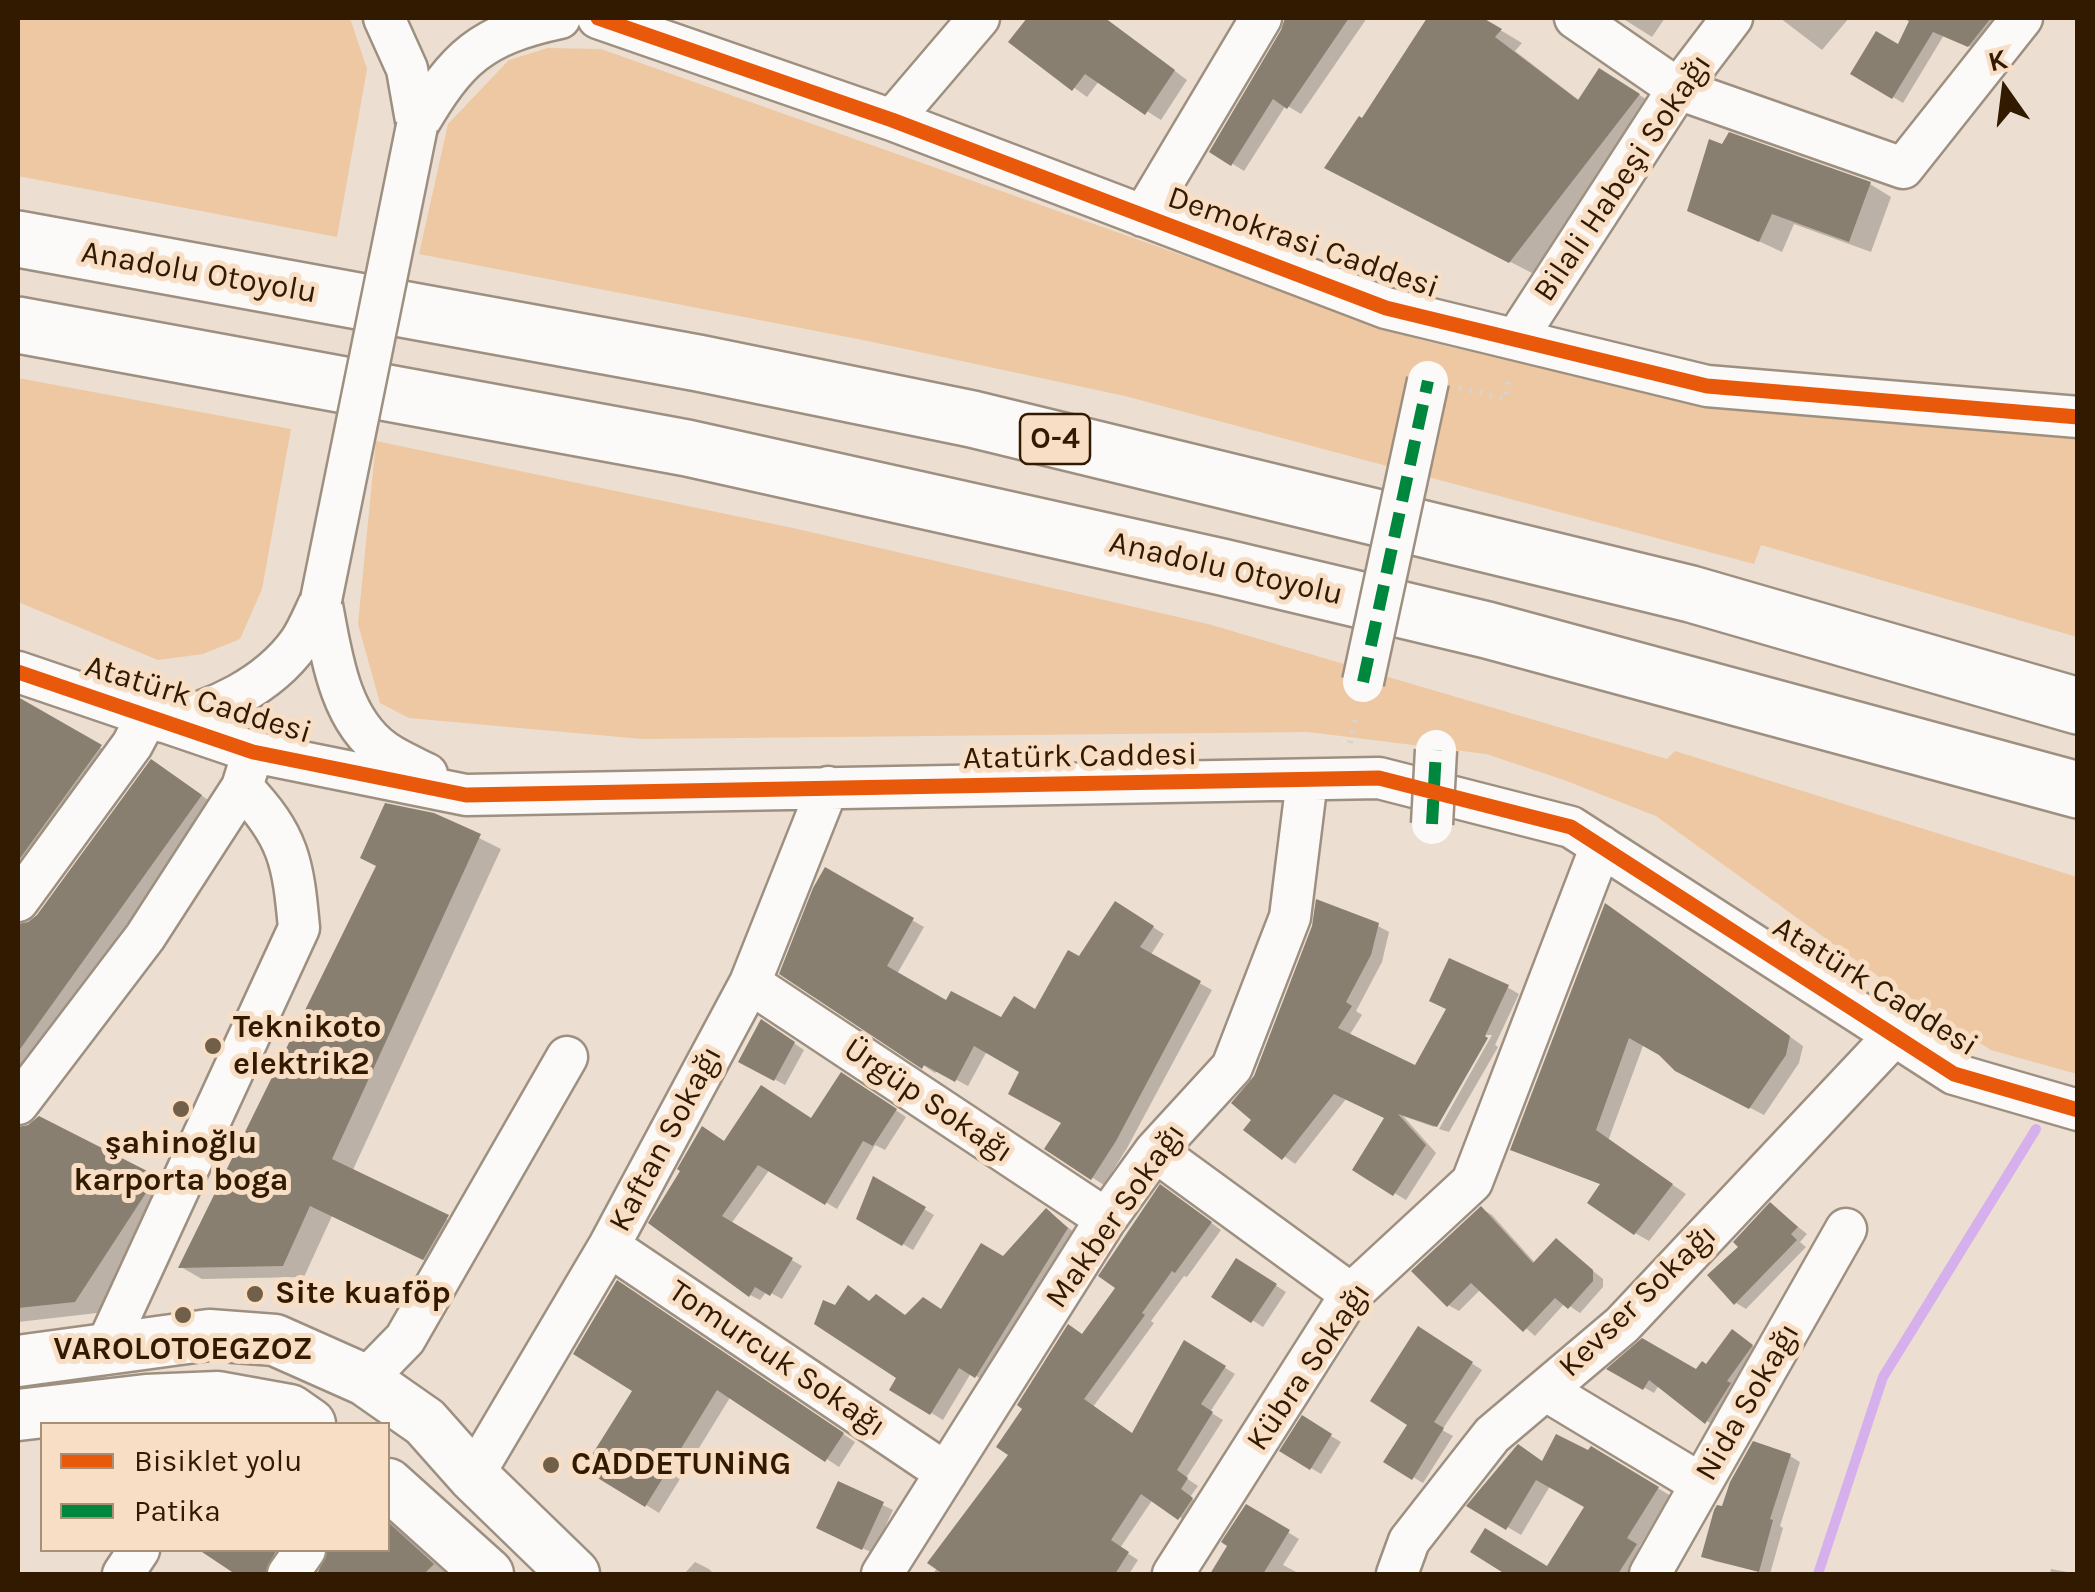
<!DOCTYPE html>
<meta charset="utf-8">
<style>
body{margin:0}
#map{position:relative;width:2095px;height:1592px;overflow:hidden;background:#ecded0;font-family:Karla,sans-serif}
canvas{display:block}
.frame{position:absolute;inset:0;border:20px solid #311a00;pointer-events:none}
.legend{position:absolute;left:40px;top:1422px;width:350px;height:130px;box-sizing:border-box;background:#f7dec5;border:2px solid #a89076;margin:0;padding:12px 18px;list-style:none;font-size:30px;color:#311a00}
.legend li{display:flex;align-items:center;gap:20px;height:50px}
.legend b{width:50px;border:2px solid #a89076}
.north{position:absolute;left:1955px;top:40px;width:100px;height:100px;-webkit-text-stroke:8px #f7dec5;paint-order:stroke;rotate:346deg;font-size:28px;font-weight:700;line-height:40px;text-align:center;color:#311a00}
.north::after{content:'';display:block;margin:auto;width:35px;height:45px;background:#311a00;clip-path:polygon(50% 0,100% 100%,50% 72%,0 100%)}
</style>
<div id="map">
<canvas width="2095" height="1592"></canvas>
<div class="frame"></div>
<ul class="legend">
<li><b style="height:12px;background:#e8590c"></b>Bisiklet yolu</li>
<li><b style="height:12px;background:#00873e"></b>Patika</li>
</ul>
<div class="north">K</div>
</div>
<script>
const ctx = document.querySelector('canvas').getContext('2d');
ctx.lineJoin = 'round';
function paint(path, color) {
  ctx.fillStyle = color;
  ctx.fill(path, 'evenodd');
}
function strokePath(path, color, width, dash) {
  ctx.strokeStyle = color;
  ctx.lineWidth = width;
  ctx.lineCap = dash ? 'butt' : 'round';
  ctx.setLineDash(dash || []);
  ctx.stroke(path);
}
function drawText(font, color, halo, rows, align = 'center') {
  ctx.font = font + ' Karla,sans-serif';
  ctx.lineWidth = 10;
  ctx.setLineDash([]);
  ctx.textBaseline = 'middle';
  ctx.strokeStyle = halo;
  ctx.fillStyle = color;
  for (const [text, x, y, turn = 0] of rows) {
    ctx.save();
    ctx.translate(x, y);
    ctx.rotate((+turn || 0) * Math.PI / 180);
    ctx.textAlign = isNaN(turn) ? turn : align;
    if (halo) ctx.strokeText(text, 0, 0);
    ctx.fillText(text, 0, 0);
    ctx.restore();
  }
}
const green = new Path2D(`
 M18,18H350L367,69L337,237L18,176Z
 M548,48L601,49L1421,340L1702,406L2077,438V637L1761,545L1754,564L1125,396L868,341L419,254L448,124L509,60Z
 M18,378L291,429L262,589L240,639L203,654L158,660L18,602Z
 M376,441L793,528L1208,624L1667,759L1675,751L2077,877V1074L1991,1050L1893,987L1656,816L1564,780L1486,754L1308,732L642,739L409,718L380,703L358,624Z`);
const shadow = new Path2D(`
 M1030,18H1104L1187,80L1161,120L1099,81L1087,97L1011,42Z
 M1286,18H1367L1301,114L1286,105L1244,171L1212,151L1284,31Z
 M1430,18H1480L1522,43L1515,51L1580,101L1622,84L1660,108L1532,273L1349,179L1363,121Z
 M1622,18H1665L1652,37Z
 M1780,18H1849L1822,50Z
 M1913,18H2004L1980,51L1944,35L1903,103L1853,73L1900,47Z
 M1870,184L1891,197L1871,252L1794,224L1782,252L1690,209Z
 M18,701L122,760L18,907Z
 M173,775L222,810L18,1095V925H28Z
 M433,815L501,849L352,1172L468,1230L445,1270L332,1216L304,1277L202,1279L181,1267Z
 M826,871L924,927L897,974L947,1003L1002,1021L1036,1012L1080,960L1116,904L1164,934L1150,956L1212,990L1127,1148L1104,1185L1047,1149L1064,1122L1023,1072L987,1051L968,1086L938,1070L935,1073L782,973Z
 M1619,914L1803,1046L1799,1063L1764,1115L1692,1078L1644,1043L1608,1141L1686,1194L1649,1241L1635,1233L1602,1185L1513,1149Z
 M1378,926L1389,932L1382,962L1356,1011L1362,1015L1349,1036L1416,1068L1507,987L1519,994L1495,1045L1498,1047L1449,1132L1439,1129L1492,1035H1486L1434,1127L1403,1116L1436,1153L1406,1200L1355,1169L1387,1118L1346,1099L1295,1164L1247,1129Z
 M772,1028L804,1050L785,1085L741,1061Z
 M852,1081L906,1117L885,1150L875,1145L837,1209L770,1169L731,1224L802,1266L782,1299L767,1291L760,1300L750,1295L652,1222L725,1144L812,1121Z
 M40,1118L177,1190L97,1313L18,1322V1135Z
 M874,1179L934,1215L913,1250L859,1218Z
 M1172,1194L1221,1230L1187,1277L1184,1276L1151,1321L1154,1323L1093,1407L1133,1435L1185,1343L1235,1374L1210,1412L1223,1420L1186,1478L1198,1486L1190,1497L1202,1506L1190,1524L1153,1499L1120,1548L1138,1560L1129,1574H933L1012,1455L1083,1336L1119,1287Z
 M1771,1205L1807,1234L1800,1242L1806,1247L1746,1309L1736,1303L1741,1247Z
 M1482,1209L1492,1215L1536,1264L1556,1241L1603,1279V1287L1580,1313L1565,1303L1535,1336L1481,1289L1459,1311L1448,1305Z
 M1047,1211L1079,1236L988,1383L971,1373L943,1420L892,1389L899,1378L836,1308L871,1303L907,1317L942,1312L1003,1259Z
 M1247,1267L1286,1292L1263,1327L1215,1296Z
 M631,1291L855,1442L839,1467L731,1396L659,1513L587,1468L635,1390Z
 M1429,1335L1482,1370L1442,1430L1453,1436L1423,1483L1386,1461L1410,1424Z
 M1742,1338L1761,1352L1715,1427L1659,1385L1654,1393L1611,1369L1697,1373Z
 M1303,1419L1341,1442L1321,1474L1283,1451Z
 M1592,1449L1671,1496L1639,1547L1649,1553L1635,1574H1614L1595,1563L1589,1574H1510L1473,1552L1548,1569L1587,1506L1550,1486L1521,1535L1470,1505L1544,1464L1589,1453Z
 M1790,1456L1800,1462L1780,1526L1783,1528L1770,1574L1714,1561L1704,1555L1723,1509Z
 M839,1484L893,1510L873,1553L829,1533Z
 M1247,1507L1299,1539L1283,1565L1300,1574H1212L1231,1545Z
 M388,1519L448,1574H320L332,1550H388Z
 M203,1550H299L284,1574H240Z
 M695,1562L709,1569L714,1574H684Z
 M2051,1569L2078,1574H2050Z`);
const stream = new Path2D(`
 M1818,1574L1883,1377L2036,1129`);
const building = new Path2D(`
 M1027,18H1105L1175,70L1145,115L1085,74L1072,91L1008,42Z
 M1285,18H1349L1287,109L1273,99L1231,166L1209,152L1281,30Z
 M1427,18H1483L1502,29L1495,37L1578,100L1599,68L1640,94L1509,263L1324,168L1359,116L1362,118Z
 M1902,18H1991L1968,47L1933,32L1892,99L1850,74L1876,31L1898,44L1909,21Z
 M1729,132L1871,182L1849,242L1772,214L1759,242L1687,211L1709,139L1722,144Z
 M18,697L102,745L18,861Z
 M151,759L202,795L18,1052V924L28,922L37,915Z
 M385,803L434,813L481,834L332,1159L449,1215L423,1260L310,1206L283,1266L178,1268L376,866L360,858Z
 M825,867L914,918L887,966L946,1000L951,991L1001,1017L1014,996L1035,1009L1068,950L1079,956L1115,901L1154,926L1140,947L1201,981L1116,1141L1091,1180L1044,1149L1061,1123L1008,1094L1019,1072L974,1046L955,1082L924,1065L922,1069L779,974L813,888Z
 M1316,899L1379,923L1371,955L1346,1002L1352,1006L1338,1028L1415,1065L1446,1009L1429,1001L1449,958L1509,985L1485,1036L1488,1038L1437,1127L1398,1114L1426,1145L1393,1196L1352,1170L1384,1118L1334,1094L1282,1160L1243,1130L1251,1120L1231,1103L1254,1076L1312,926Z
 M1605,903L1790,1036L1786,1055L1749,1109L1675,1071L1659,1055L1629,1038L1596,1130L1673,1184L1634,1235L1587,1203L1600,1184L1510,1150Z
 M761,1019L795,1042L774,1081L738,1062Z
 M841,1072L897,1109L873,1146L863,1141L825,1205L758,1165L722,1216L793,1258L770,1296L755,1287L749,1297L648,1223L680,1171L677,1169L702,1126L724,1141L761,1085L811,1118Z
 M39,1116L157,1176L75,1302L18,1308V1127L28,1125Z
 M873,1176L926,1207L902,1246L856,1219Z
 M1160,1184L1212,1222L1175,1273L1172,1271L1142,1313L1145,1315L1084,1399L1132,1433L1184,1340L1226,1366L1201,1404L1213,1412L1177,1470L1188,1478L1181,1489L1193,1498L1178,1520L1141,1494L1111,1540L1129,1552L1115,1574H943L927,1563L1008,1455L996,1447L1022,1409L1017,1405L1068,1324L1082,1334L1115,1288L1098,1276Z
 M1770,1202L1798,1227L1791,1234L1797,1240L1734,1305L1707,1275L1738,1247L1733,1242Z
 M1481,1206L1533,1263L1556,1238L1593,1270V1281L1568,1309L1555,1298L1523,1332L1471,1283L1447,1307L1411,1271Z
 M1046,1208L1068,1228L975,1378L959,1368L930,1415L889,1390L896,1378L814,1324L823,1300L835,1305L848,1285L869,1301L876,1294L905,1315L923,1297L941,1309L981,1243L1003,1256Z
 M1236,1258L1277,1284L1251,1323L1211,1297Z
 M617,1280L844,1433L825,1462L717,1390L645,1507L583,1469L632,1391L573,1354Z
 M1418,1326L1473,1362L1434,1422L1444,1428L1412,1480L1383,1462L1407,1425L1370,1401Z
 M1732,1329L1753,1345L1727,1381L1731,1383L1705,1424L1649,1380L1643,1390L1606,1369L1642,1338L1696,1369L1702,1361L1706,1364Z
 M1302,1415L1332,1434L1310,1470L1279,1451Z
 M1556,1434L1588,1450L1591,1446L1659,1487L1627,1538L1637,1544L1618,1574H1505L1470,1552L1485,1528L1547,1566L1584,1507L1536,1480L1506,1530L1466,1506L1518,1444L1542,1461Z
 M1753,1441L1791,1454L1770,1519L1773,1520L1759,1572L1701,1557L1714,1510L1717,1505L1722,1506L1730,1482Z
 M838,1481L884,1502L862,1550L816,1528Z
 M1246,1504L1290,1530L1263,1574H1210L1227,1546L1221,1542Z
 M388,1522L434,1564L424,1574H317L328,1550H388Z
 M199,1550H276L265,1574H235Z`);
const path = new Path2D(`
 M1459,388L1506,399L1510,375
 M1350,743L1356,716`);
const minor = new Path2D(`
 M384,18L407,69L417,126
 M598,18L892,120L1386,308L1707,386L2078,417
 M1575,18L1678,89L1903,168L2022,18
 M892,120L979,18
 M417,126C457,57 481,35 560,18
 M1143,216L1261,18
 M1516,339L1678,89L1732,18
 M321,600C331,652 338,718 384,751C397,760 413,767 427,774
 M18,672L253,752L466,795L1379,778L1571,827L1954,1074L2078,1110
 M163,722C213,712 268,686 299,643C308,630 314,614 321,600
 M18,901L132,745L147,717
 M750,983L1106,1219
 M18,1104L145,937L242,787
 M1155,1151L1351,1294
 M609,1246L946,1473
 M106,1347L299,928C293,862 289,836 242,787L253,752
 M365,1380L405,1339L567,1057
 M1545,1390L1701,1484
 M473,1476L609,1246L750,983L828,787
 M123,1574L139,1550
 M288,1574L305,1550
 M882,1574L1106,1219L1155,1151L1232,1067L1290,917L1307,780
 M1173,1574L1351,1294L1472,1182L1601,846
 M1397,1574L1409,1541L1492,1435L1622,1325L1894,1036
 M1650,1574L1846,1229`);
const major = new Path2D(`
 M18,1361L209,1335L275,1340L365,1380L425,1422L473,1476L574,1574
 M18,1415L146,1400L218,1397L290,1410L310,1424
 M388,1484L488,1574`);
const highway = new Path2D(`
 M18,239L698,363L972,419L1691,594L2078,706
 M18,325L687,448L1222,567L1487,630L2078,790`);
const minorBridge = new Path2D(`
 M321,600L417,126
 M1363,682L1428,381
 M1432,824L1436,750`);
const quiet = new Path2D(`
 M1363,682L1428,381
 M1432,824L1436,750`);
const cycleway = new Path2D(`
 M598,18L892,120L1386,308L1707,386L2078,417
 M18,672L253,752L466,795L1379,778L1571,827L1954,1074L2078,1110`);
const markers = [
 [213,1046,10,"#725f49"],
 [181,1109,10,"#725f49"],
 [255,1294,10,"#725f49"],
 [183,1315,10,"#725f49"],
 [551,1465,10,"#725f49"]
];
const shields = [
 [1055,439,70]
];
const shieldNames = [
 ["O-4",1055,439]
];
const streetNames = [
 ["Bilali Habeşi Sokağı",1623,178,-56],
 ["Demokrasi Caddesi",1303,243,19],
 ["Anadolu Otoyolu",199,273,10],
 ["Anadolu Otoyolu",1226,569,13],
 ["Atatürk Caddesi",198,700,17],
 ["Atatürk Caddesi",1080,757,-1],
 ["Atatürk Caddesi",1875,987,32],
 ["Ürgüp Sokağı",928,1101,34],
 ["Kaftan Sokağı",666,1139,-62],
 ["Makber Sokağı",1116,1216,-55],
 ["Kevser Sokağı",1638,1301,-44],
 ["Tomurcuk Sokağı",777,1359,34],
 ["Kübra Sokağı",1309,1367,-56],
 ["Nida Sokağı",1748,1402,-60]
];
const poiNames = [
 ["Teknikoto",233,1028],
 ["elektrik2",233,1065],
 ["şahinoğlu",181,1144,"center"],
 ["karporta boga",181,1181,"center"],
 ["Site kuaföp",275,1294],
 ["VAROLOTOEGZOZ",183,1350,"center"],
 ["CADDETUNiNG",571,1465]
];
paint(green, '#edc8a2');
paint(shadow, '#0003');
strokePath(stream, '#d6b0ed', 10);
paint(building, '#887f71');
strokePath(minor, '#9e9080', 45);
strokePath(major, '#9e9080', 55);
strokePath(highway, '#9e9080', 60);
strokePath(path, '#d8d3ce', 6, [2.5, 8]);
strokePath(minor, '#fcfaf8', 40);
strokePath(major, '#fcfaf8', 50);
strokePath(highway, '#fcfaf8', 55);
strokePath(minorBridge, '#9e9080', 45, []);
strokePath(minorBridge, '#fcfaf8', 40);
strokePath(quiet, '#00873e', 12, [25, 12]);
strokePath(cycleway, '#e8590c', 15);
for (const [x, y, r, color] of markers) {
  const dot = new Path2D();
  dot.arc(x, y, r, 0, 2 * Math.PI);
  ctx.fillStyle = color;
  ctx.fill(dot);
  strokePath(dot, '#f7dec5', 4);
}
for (const [x, y, w] of shields) {
  const box = new Path2D();
  box.roundRect(x - w / 2, y - 25, w, 50, 8);
  ctx.fillStyle = '#f7dec5';
  ctx.fill(box);
  strokePath(box, '#311a00', 2.5);
}
drawText('bold 30px', '#311a00', null, shieldNames);
drawText('32px', '#311a00', '#f7dec5', streetNames);
drawText('bold 32px', '#311a00', '#f7dec5', poiNames, 'left');
</script>
